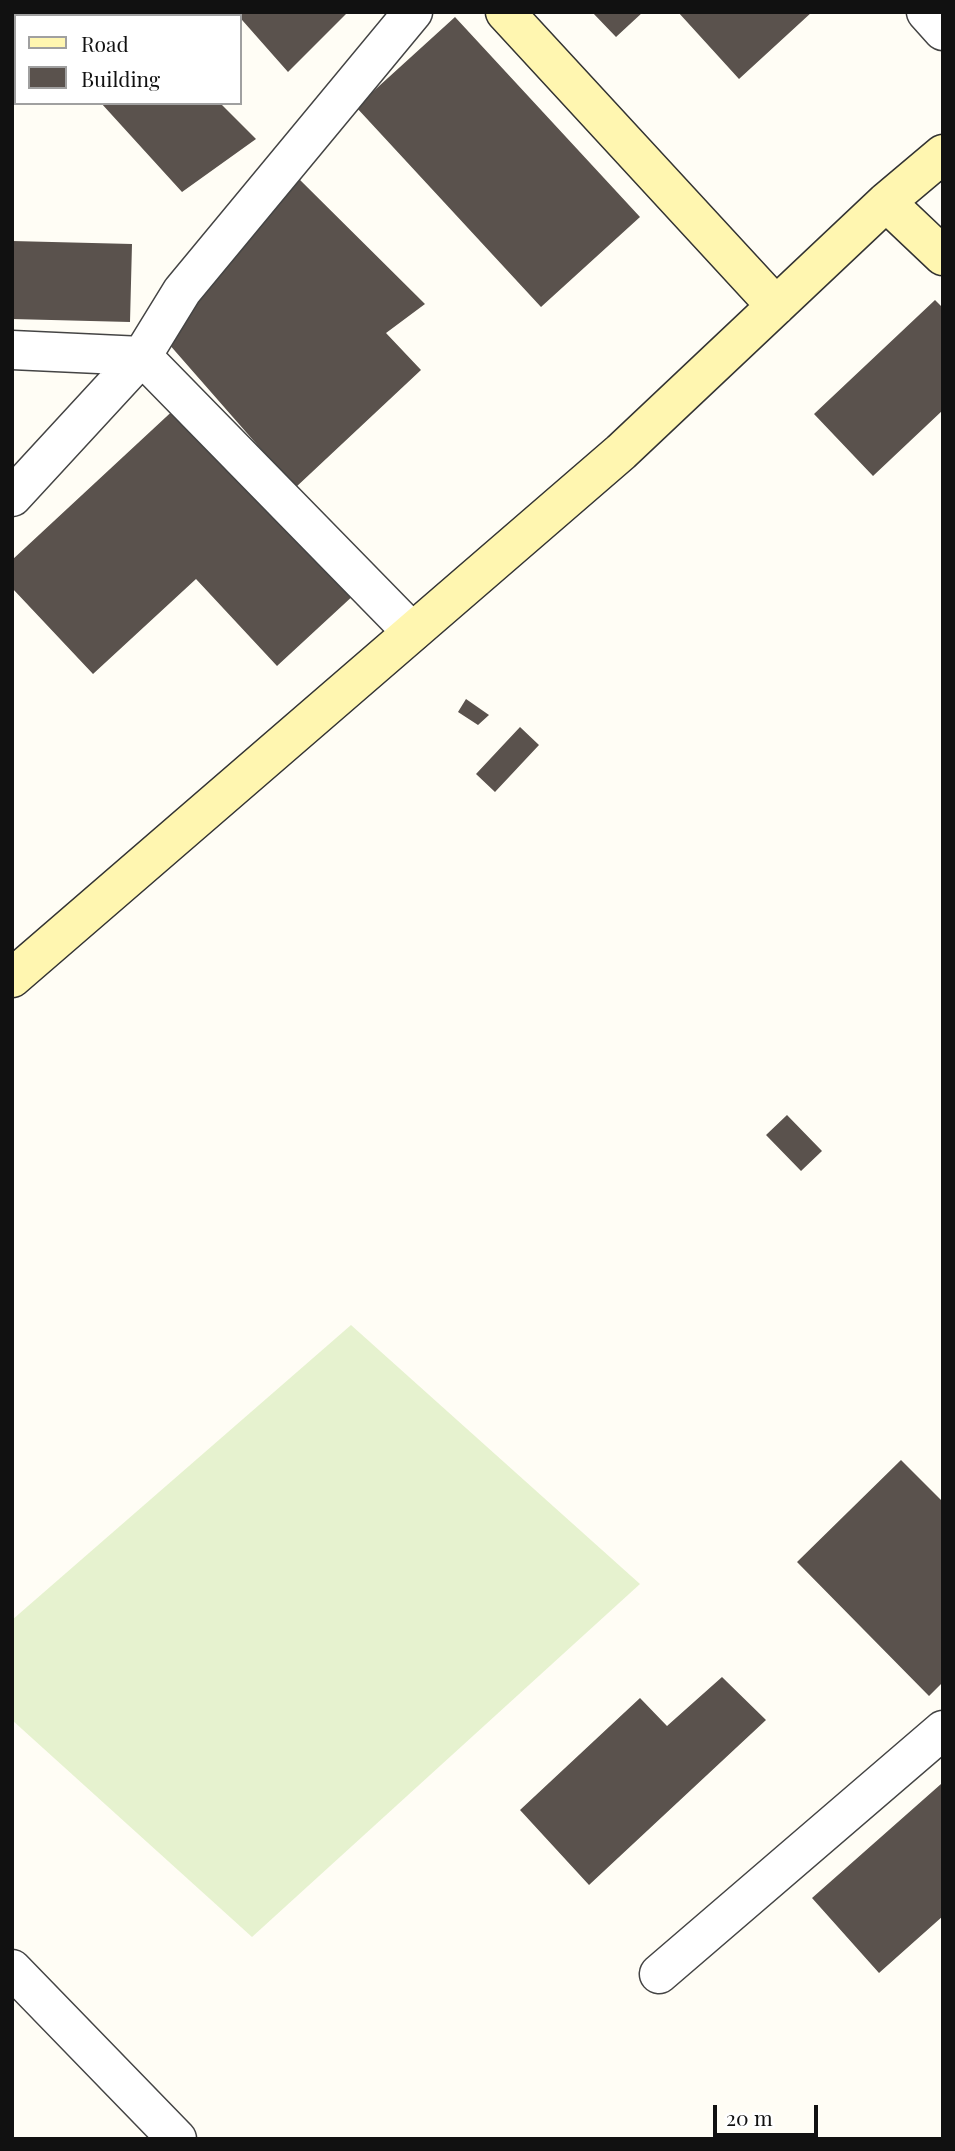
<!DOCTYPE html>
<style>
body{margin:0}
#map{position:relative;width:955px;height:2151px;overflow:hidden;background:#fffdf5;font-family:"Playfair Display",serif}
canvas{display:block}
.frame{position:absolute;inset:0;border:14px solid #111;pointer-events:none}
.legend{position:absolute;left:14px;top:14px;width:228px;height:91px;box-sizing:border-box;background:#fff;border:2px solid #a0a0a0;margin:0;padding:9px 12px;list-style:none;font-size:21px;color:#111}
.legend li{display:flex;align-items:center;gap:14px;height:35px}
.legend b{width:35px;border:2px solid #a0a0a0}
.scale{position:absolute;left:713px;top:2105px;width:105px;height:32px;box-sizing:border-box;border:4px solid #111;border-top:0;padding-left:9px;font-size:21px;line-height:24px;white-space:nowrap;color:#111;-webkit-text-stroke:5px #fff;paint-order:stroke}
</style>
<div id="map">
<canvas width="955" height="2151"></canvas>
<div class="frame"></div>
<ul class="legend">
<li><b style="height:9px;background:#fff6b0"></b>Road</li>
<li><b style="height:19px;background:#5a524d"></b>Building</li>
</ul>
<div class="scale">20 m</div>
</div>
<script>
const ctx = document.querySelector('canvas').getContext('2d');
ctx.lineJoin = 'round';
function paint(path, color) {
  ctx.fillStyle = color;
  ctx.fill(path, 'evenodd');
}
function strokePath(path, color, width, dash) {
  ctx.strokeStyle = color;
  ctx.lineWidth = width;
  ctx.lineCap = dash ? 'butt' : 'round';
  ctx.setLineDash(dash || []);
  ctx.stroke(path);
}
const pitch = new Path2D(`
 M351,1325L640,1584L252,1937L12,1720V1620Z`);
const building = new Path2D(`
 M12,12H24V16H16V104H12Z
 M81,12H228L223,16H80Z
 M235,12H348L288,72Z
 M592,12H643L616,37Z
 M678,12H812L739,79Z
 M455,17L640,217L541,307L356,107Z
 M101,103H220L256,139L182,192Z
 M295,175L425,304L386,333L421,370L295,488L168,343L191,285Z
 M12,241L132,244L130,322L12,319Z
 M935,300L943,308V410L873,476L814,414Z
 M180,404L356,593L277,666L196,579L93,674L12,588V560Z
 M466,699L489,715L478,725L458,712Z
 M520,727L539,745L495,792L476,774Z
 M787,1115L822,1151L801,1171L766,1135Z
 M901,1460L943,1502V1682L929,1696L797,1562Z
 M722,1677L766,1720L589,1885L520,1810L640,1698L667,1726Z
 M941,1784L943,1916L879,1973L812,1898Z`);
const street = new Path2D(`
 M926,12L943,31
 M12,350L142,356L412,632
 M12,497L142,356L182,291L413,12
 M12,1969L177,2139
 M659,1974L943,1730`);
const secondary = new Path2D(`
 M505,12L776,306
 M886,202L943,256
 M12,978L621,452L886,202L943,154`);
paint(pitch, '#e6f2cf');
paint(building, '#5a524d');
strokePath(street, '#444', 41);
strokePath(secondary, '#333', 41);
strokePath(street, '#fff', 38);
strokePath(secondary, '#fff6b0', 38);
</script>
